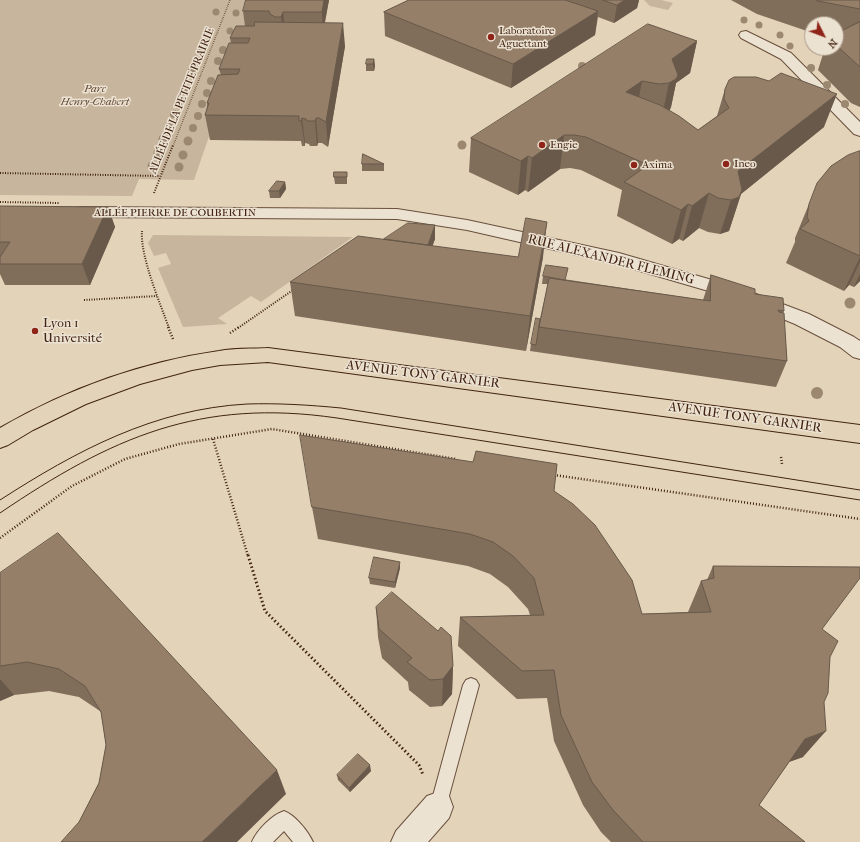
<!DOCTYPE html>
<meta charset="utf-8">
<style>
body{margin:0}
#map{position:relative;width:860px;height:842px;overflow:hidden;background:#e2d3b9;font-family:"IM FELL French Canon",serif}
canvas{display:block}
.north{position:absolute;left:804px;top:16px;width:40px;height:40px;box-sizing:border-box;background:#ece2d2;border:1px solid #a89685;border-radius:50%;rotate:132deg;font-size:11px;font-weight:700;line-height:16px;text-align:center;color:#422312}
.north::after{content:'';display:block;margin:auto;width:14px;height:18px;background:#8f2418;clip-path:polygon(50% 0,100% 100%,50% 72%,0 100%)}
</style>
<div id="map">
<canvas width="860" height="842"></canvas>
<div class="north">N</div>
</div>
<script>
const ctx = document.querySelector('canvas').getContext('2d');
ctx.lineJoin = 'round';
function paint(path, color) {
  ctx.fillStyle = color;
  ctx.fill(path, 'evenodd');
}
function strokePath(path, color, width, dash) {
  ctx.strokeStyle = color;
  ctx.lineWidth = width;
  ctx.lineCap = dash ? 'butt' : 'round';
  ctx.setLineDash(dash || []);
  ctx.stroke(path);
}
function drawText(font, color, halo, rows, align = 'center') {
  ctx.font = font + ' "IM FELL French Canon",serif';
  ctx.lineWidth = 3;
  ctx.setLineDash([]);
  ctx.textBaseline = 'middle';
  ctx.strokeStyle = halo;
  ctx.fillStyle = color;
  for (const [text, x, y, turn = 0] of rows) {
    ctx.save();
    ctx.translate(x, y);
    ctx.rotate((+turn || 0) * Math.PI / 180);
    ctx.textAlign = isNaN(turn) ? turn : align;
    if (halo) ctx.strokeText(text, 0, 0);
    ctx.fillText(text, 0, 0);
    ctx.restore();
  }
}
const green = new Path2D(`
 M0,0H256L194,180L139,179L132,196L0,195Z
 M644,0H661L673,3L668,10L650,6Z
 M153,235L353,237L261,302L251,296L218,318L227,324L183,327L158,268L171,264L166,253L154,256L148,243Z`);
const pathFar3 = new Path2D(`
 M173,146L230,0`);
const pathFar2 = new Path2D(`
 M0,173L160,176
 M154,193L173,145
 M0,202L59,203
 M142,231C140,256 160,303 169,328
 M84,300L157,296
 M238,328L293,290`);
const pathFar1 = new Path2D(`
 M168,327L173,339
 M230,333L239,327
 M213,439L248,556
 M781,457L782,464
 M554,475L860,519
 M0,538L72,486L125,459L179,444L272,429L456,459`);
const path = new Path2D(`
 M248,555L265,611L419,765L423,775`);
const service = new Path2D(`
 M471,678L476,680L479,685L446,807L444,813L438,815L432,813L430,807L463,685L466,680Z
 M284,811C295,815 308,831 313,842H293L284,831L273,842H252C257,830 272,815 284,811Z`);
const minor = new Path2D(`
 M746,31L791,53L860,122V136L854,134L781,59L741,38L739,35L741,32Z
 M80,207L397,209L467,220L619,253L743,289L809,314L854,337L860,341V359L853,357L840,347L795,324L729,297L616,264L467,230L397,219L80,217L74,216L71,212L74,208Z
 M438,792L449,796L453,807L449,818L428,842H391L396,831L427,796Z`);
const primary = new Path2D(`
 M268,348L860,425V443L268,362L220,365L192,370L140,384L86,404L33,430L8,445L0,448V428C67,389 142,362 219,351C235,348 252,349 268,348Z`);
const tram = new Path2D(`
 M0,500C76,451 154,409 247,404C278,403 310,405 341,408L860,490
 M0,513C112,437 200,398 337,418L860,500`);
const trees = [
 [216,12,3.5],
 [236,13,3.5],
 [744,20,3.5],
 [759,25,3.5],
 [209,31,3.5],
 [230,31,3.5],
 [780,35,3.5],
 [790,46,3.5],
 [201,50,4],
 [223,50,4],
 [218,61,4],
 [582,66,4],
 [811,68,4],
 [192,70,4],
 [211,81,4],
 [827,85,4],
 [184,91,4],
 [207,93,4],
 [179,103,4],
 [202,104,4],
 [845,104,4],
 [174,114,4],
 [198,116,4],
 [169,127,4],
 [193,128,4],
 [163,139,4.5],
 [188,141,4.5],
 [462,145,4.5],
 [158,153,4.5],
 [183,155,4.5],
 [152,166,4.5],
 [179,167,4.5],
 [850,303,5.5],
 [817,393,6]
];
const wall = new Path2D(`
 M329,0L325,23L345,46L328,147L322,143H318L317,146H310L309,144L305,143V146H302L301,141L210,140L205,115L207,107V103L221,75L219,69L231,43L230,38L245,26L243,11Z
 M409,0H639L637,8L614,23L598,17L595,35L511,88L385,36L384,12Z
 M731,0H860V107L851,103L818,70L825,48H836V24H812V32L807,31L757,14Z
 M697,41L690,73L676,83L671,107L669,111L698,130L717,116L725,89L824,127L741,194L729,231L720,234L708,232L699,228L683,241L679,239L672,244L617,216L622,190L581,170L570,168L560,169L528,192L525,190L518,195L469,172L471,138Z
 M374,59L375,66L374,71H366V64Z
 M860,151V281L854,287L849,285L844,291L786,263L795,242V238L809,204Z
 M362,164H384V171H362Z
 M347,172V184H335L334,177Z
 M285,182L286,189L280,198H270L269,191Z
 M0,206L108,207L115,227L90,285H5L0,274Z
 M435,225V239L432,246L518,257H543L526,351L295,316L290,282L384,239Z
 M711,275L755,294L784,311L783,313L787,361L776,387L530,351L531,344L540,319L548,284H542L543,276L703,300Z
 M554,491L642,614L688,612L701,581L707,580L713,566L823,630L830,657L824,702L803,757L789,762L759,805L805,842H611L601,832L583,805L554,741L547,698L517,699L458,646L460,617L530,615L528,609L508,587L490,574L468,566L318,539L312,507Z
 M400,568L395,588L370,584L369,578Z
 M0,573L286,794L79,822L99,783L106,745L101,712L100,711L79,697L49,691L14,695L0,701Z
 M376,607L453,666L452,694L442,706L430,707L409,690L408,682L382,658L378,637Z
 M371,771L350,792L338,780L337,775Z`);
const shadedWall = new Path2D(`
 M324,0H329L323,30L322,12Z
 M625,0H639L637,8L614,23L617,5Z
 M598,11L595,35L511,88L513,64Z
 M283,12L285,30L284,35L281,17Z
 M343,23L345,46L328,147L326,122Z
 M697,41L690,73L676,83L671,107L669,112L662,116L669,83L672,59Z
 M374,59L375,66L374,71L373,64Z
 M642,81L636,113L626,92Z
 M837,94L824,127L741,194L729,231L720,234L731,200L738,171Z
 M302,118L305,143V146L301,121Z
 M316,118L318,143L317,146L315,121Z
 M564,135L560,169L528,192L532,158Z
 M528,156L525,190L518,195L521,161Z
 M285,182L286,189L280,198L279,191Z
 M709,193L699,228L683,241L692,206Z
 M688,204L679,239L672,244L681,210Z
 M108,207L115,227L90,285L82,264Z
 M547,222L543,257L526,351L530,316Z
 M435,225V239L427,262V248Z
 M860,257V262L849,285L844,291Z
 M860,274V281L854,287Z
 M400,562V568L395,588V582Z
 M453,666L452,694L442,706L443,679Z
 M0,679L14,695L0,701Z
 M826,731L803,757L783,764L805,739Z
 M370,765L371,771L350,792L349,788Z
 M277,770L286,794L237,842H202Z`);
const building = new Path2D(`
 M246,0H324L322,12H283L281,17H275L270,14L269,11H243Z
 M409,0H565L598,11L513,64L384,12Z
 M603,0H625L617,5Z
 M816,0H860V9L818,1Z
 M255,22L343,23L326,122L319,118H316L315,121H307L306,119L302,118L301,121H299V116L205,115L209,103H207L218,75L238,74L240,69H219L229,43H248L250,38H230L236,26H254Z
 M860,22V67L836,45V34Z
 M648,24L697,41L672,59L678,75L676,79L669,83L659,84L642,81L626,92L660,105L679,116L698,130L729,108L724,99L725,89L729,80L734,77H756L769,81L781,73L837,94L738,171L742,190L739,197L731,200L718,198L709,193L692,206L688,204L681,210L624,182L648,165L586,137L574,135H564L532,158L528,156L521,161L471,138Z
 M367,59H374L373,64H366Z
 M860,151V256L800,229L809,221L807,217L809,204L817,183L822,177L831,166L848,155Z
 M363,154L384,164H362Z
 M334,172H347V177H334Z
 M277,181L285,182L279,191H269Z
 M0,206L108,207L82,264H0V257L10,242H0Z
 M526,218L547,222L530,316L290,282L358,236L518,257Z
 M408,223L435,225L428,245L384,239Z
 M546,265L568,268L565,280L543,276Z
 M711,275L755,289V294L783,298L784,311L778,310L779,312L784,313L787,361L539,327L549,278L710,301Z
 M536,318L540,319L536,345L531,344Z
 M300,435L473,462L476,451L557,464L554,491L573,504L595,525L632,580L642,614L711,612L701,581L714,578L713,566L860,567V578L822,629L838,641L830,657L828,693L824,702L826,731L805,739L759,805L805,842H643L613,810L592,782L561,715L554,670L522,671L460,617L544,615L534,578L513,556L493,542L470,534L312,507Z
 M58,533L277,770L202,842H61L79,822L99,783L106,745L101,712L85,686L59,669L27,662L0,666V573Z
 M374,557L400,562L395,582L369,578Z
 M392,592L438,631L441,627L451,636L453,666L443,679L430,680L407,662L412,658L379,629L376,607Z
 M358,754L370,765L349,788L337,775Z`);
const markers = [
 [491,37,4,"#8f2418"],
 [542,145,4,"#8f2418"],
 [726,164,4,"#8f2418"],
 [634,165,4,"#8f2418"],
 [35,331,4,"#8f2418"]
];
const farPoinames = [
 ["Laboratoire",499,31],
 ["Aguettant",499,44],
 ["Engie",550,145],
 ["Ineo",734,164],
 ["Axima",642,165]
];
const farParknames = [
 ["Parc",95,89],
 ["Henry-Chabert",95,102]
];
const farStreetnames = [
 ["ALLÉE DE LA PETITE PRAIRIE",182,101,-68],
 ["ALLÉE PIERRE DE COUBERTIN",175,213]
];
const streetNames = [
 ["RUE ALEXANDER FLEMING",611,260,14],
 ["AVENUE TONY GARNIER",423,375,7],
 ["AVENUE TONY GARNIER",745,418,8]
];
const poiNames = [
 ["Lyon 1",43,324],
 ["Université",43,339]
];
paint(green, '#c7b59d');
strokePath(service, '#6a4f3c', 2);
strokePath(minor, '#6a4f3c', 2);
strokePath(primary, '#422312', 2);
strokePath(pathFar3, '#422312', 1.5, [0.5, 1.5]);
strokePath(pathFar2, '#422312', 2, [1, 1.5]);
strokePath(pathFar1, '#422312', 2.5, [1, 2]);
strokePath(path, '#422312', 3, [1.5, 2.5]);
paint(service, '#ece2d2');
paint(minor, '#ece2d2');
paint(primary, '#e2d3b9');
strokePath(tram, '#422312', 1);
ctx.fillStyle = '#9c8770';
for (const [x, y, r] of trees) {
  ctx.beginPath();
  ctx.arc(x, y, r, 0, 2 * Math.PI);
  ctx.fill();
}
paint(wall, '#806d5a');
paint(shadedWall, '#68594a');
paint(building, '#957f69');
strokePath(building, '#68594a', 1);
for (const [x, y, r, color] of markers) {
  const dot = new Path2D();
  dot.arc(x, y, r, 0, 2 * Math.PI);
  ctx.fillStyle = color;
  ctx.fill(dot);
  strokePath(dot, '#ece2d2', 1.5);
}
drawText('11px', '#422312', '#ece2d2', farPoinames, 'left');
drawText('italic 11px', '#634835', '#ece2d2', farParknames);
drawText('11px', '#422312', '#ece2d2', farStreetnames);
drawText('13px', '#422312', '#ece2d2', streetNames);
drawText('13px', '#422312', '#ece2d2', poiNames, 'left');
</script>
